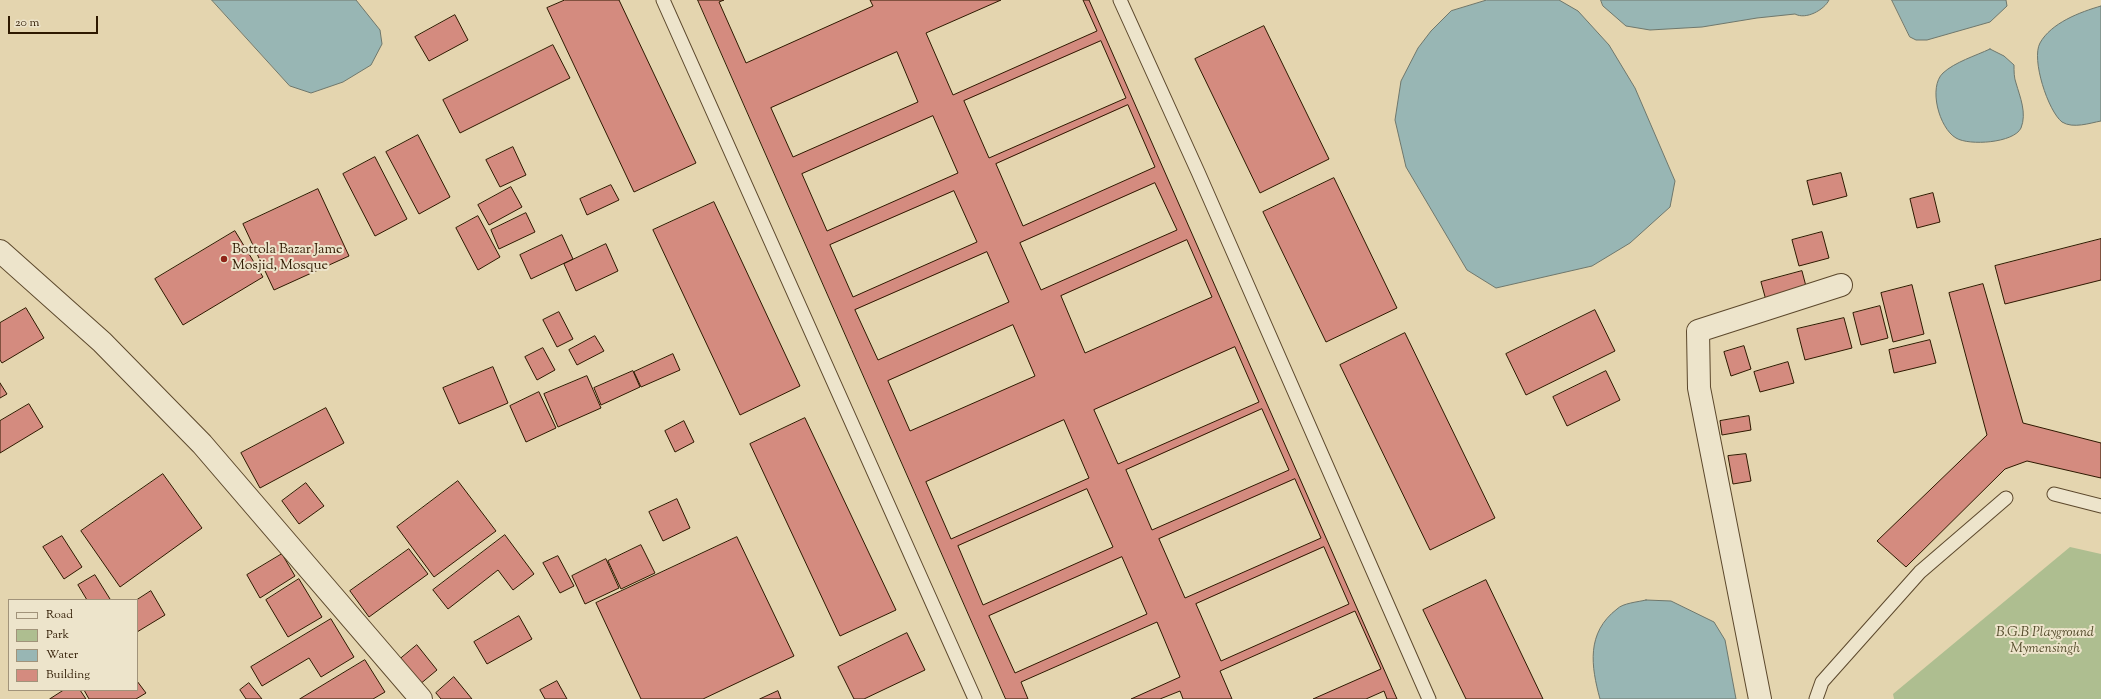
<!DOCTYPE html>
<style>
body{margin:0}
#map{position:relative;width:2101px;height:699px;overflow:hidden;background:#e4d5af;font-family:"Sorts Mill Goudy",serif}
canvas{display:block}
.legend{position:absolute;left:8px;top:599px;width:130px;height:92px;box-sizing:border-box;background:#ede4cb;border:1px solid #a1937a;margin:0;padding:5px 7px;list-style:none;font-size:12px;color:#2e1900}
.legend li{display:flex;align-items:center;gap:8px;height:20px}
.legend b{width:20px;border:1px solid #a1937a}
.scale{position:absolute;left:8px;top:16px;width:90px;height:18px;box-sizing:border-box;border:2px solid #2e1900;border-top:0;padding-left:5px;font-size:12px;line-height:14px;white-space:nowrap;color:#2e1900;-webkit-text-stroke:3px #ede4cb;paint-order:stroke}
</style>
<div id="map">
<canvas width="2101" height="699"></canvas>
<ul class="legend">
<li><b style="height:5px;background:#ede4cb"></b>Road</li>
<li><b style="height:11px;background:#aebe90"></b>Park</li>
<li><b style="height:11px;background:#98b6b4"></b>Water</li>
<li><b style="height:11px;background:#d48b7f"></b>Building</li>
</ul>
<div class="scale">20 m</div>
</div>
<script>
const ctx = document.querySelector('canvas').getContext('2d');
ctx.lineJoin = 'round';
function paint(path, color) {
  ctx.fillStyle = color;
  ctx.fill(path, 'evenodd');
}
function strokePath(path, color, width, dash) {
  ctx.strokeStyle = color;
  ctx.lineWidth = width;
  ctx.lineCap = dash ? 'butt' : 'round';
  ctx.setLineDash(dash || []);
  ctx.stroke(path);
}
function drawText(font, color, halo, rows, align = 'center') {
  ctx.font = font + ' "Sorts Mill Goudy",serif';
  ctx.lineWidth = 4;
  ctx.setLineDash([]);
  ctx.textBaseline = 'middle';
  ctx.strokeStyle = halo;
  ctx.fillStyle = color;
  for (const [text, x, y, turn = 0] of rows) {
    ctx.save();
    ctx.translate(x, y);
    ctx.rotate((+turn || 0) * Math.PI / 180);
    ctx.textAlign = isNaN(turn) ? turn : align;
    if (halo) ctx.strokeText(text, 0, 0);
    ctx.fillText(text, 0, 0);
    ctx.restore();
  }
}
const green = new Path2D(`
 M2070,547L2101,554V699H1894L1893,694Z`);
const water = new Path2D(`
 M212,0H356L380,30L382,44L371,65L343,82L311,93L290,86Z
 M1487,0H1559L1578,11L1609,45L1635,88L1675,181L1670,207L1630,243L1592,266L1496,288L1467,270L1406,167L1395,120L1401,81L1418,48L1431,31L1451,11Z
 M1601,0H1829C1824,10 1806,20 1795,14L1757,18L1702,27L1650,30L1626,26L1603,6Z
 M1892,0H2006L2007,6L1990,22L1927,40H1916L1910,37Z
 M2101,6V121C2090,123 2073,129 2062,122C2048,111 2031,59 2040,43C2051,23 2080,12 2101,6Z
 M1990,49L2004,56L2014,65C2014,71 2014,78 2016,83C2020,97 2027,113 2021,128C2014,143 1969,146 1956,138C1939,128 1928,87 1943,73C1955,62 1975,56 1990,49Z
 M1646,600L1671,601L1714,622L1725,640L1736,699H1600C1591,666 1586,633 1617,609C1623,603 1638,602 1646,600Z`);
const building = new Path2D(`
 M565,0H619L696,163L634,192L547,8Z
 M698,0H724L719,2L746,63L873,6L870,0H1001L926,33L953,95L1097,31L1083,0H1089L1397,699H1387L1384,691L1366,699H1313L1381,669L1355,611L1220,671L1232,699H1183L1180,691L1160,699H1131L1180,677L1157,622L1021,682L1028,699H1006ZM1101,41L1126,98L989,158L964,101ZM897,52L918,102L793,157L771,108ZM1128,105L1155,167L1023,226L996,164ZM933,116L958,173L827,231L802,174ZM1155,183L1177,230L1041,290L1020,243ZM954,191L977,242L853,297L830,245ZM1187,240L1212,297L1085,353L1061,296ZM987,252L1009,302L878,360L855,310ZM1013,325L1035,376L910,431L888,381ZM1235,347L1259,402L1118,464L1094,410ZM1262,409L1289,470L1152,530L1126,470ZM1064,420L1089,478L951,539L926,482ZM1295,479L1321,538L1185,598L1159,539ZM1087,489L1113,547L983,605L958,546ZM1324,547L1349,604L1221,661L1196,604ZM1122,557L1147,614L1015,673L989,616Z
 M455,15L468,40L429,61L415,37Z
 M1264,26L1329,159L1260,193L1195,59Z
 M553,45L570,78L460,133L443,100Z
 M418,135L450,197L419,214L386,152Z
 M513,147L526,175L500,187L486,160Z
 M375,157L407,219L375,236L343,174Z
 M1841,173L1847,196L1813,205L1807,181Z
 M1334,178L1397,308L1326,342L1263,212Z
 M611,185L619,200L587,215L580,199Z
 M511,187L522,207L489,225L478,205Z
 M318,189L349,256L274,290L243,224Z
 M1933,193L1940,222L1917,228L1910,199Z
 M714,202L800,386L740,415L653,230Z
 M526,213L535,232L499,249L491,230Z
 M478,216L500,257L478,270L456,228Z
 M235,231L263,277L183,325L155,279Z
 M1822,232L1829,258L1799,266L1792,240Z
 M562,235L573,259L531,279L520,255Z
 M2101,239V280L2005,304L1995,266Z
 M606,244L618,271L576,291L564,264Z
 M1802,271L1808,294L1767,304L1761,282Z
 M1983,284L2023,423L2101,443V478L2027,461L2005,469L1906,567L1877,541L1987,435L1949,293Z
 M1912,285L1924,334L1893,342L1881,293Z
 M1880,306L1888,338L1861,345L1853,313Z
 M26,308L44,338L2,363L0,360V323Z
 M1595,310L1615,351L1526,395L1506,354Z
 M559,312L573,339L557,347L543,320Z
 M1844,318L1852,348L1805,360L1797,329Z
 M1405,333L1495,518L1430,550L1340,365Z
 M595,336L604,351L577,365L569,350Z
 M1930,340L1936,363L1894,373L1889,350Z
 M1744,346L1751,369L1731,376L1724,352Z
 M543,348L555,370L537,380L525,357Z
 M673,354L680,370L641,387L634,372Z
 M1788,362L1794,383L1760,392L1754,372Z
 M493,367L508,403L459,424L443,388Z
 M633,371L640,387L601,405L594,388Z
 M1606,371L1620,400L1567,426L1553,397Z
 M587,376L601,408L558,427L544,394Z
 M0,383L7,394L0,398Z
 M539,392L556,428L526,442L510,406Z
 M29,404L43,427L0,453V421Z
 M326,408L344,443L260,488L241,453Z
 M1749,416L1751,430L1722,435L1720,421Z
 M805,418L896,610L840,636L750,444Z
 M684,421L694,442L675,452L665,431Z
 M1746,454L1751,481L1733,484L1728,456Z
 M163,474L202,528L120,587L81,531Z
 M458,481L496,531L434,577L397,527Z
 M306,483L324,506L299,524L282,501Z
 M677,499L690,528L663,541L649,512Z
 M505,535L534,574L513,590L498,570L448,609L433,590Z
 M62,536L82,567L64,579L43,547Z
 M737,537L794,656L703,699H641L596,603Z
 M641,545L655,573L621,589L608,561Z
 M409,549L428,574L369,617L350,591Z
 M282,554L295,576L260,598L247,575Z
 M558,556L574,586L560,593L543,563Z
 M606,559L619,588L585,604L572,576Z
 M95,575L110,599L109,600H87L78,585Z
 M299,579L322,617L288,637L266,600Z
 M1486,580L1543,699H1466L1423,610Z
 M151,591L165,615L137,632V600Z
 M519,616L532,639L487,664L474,642Z
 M331,619L354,657L321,677L309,658L262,686L251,667Z
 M907,633L925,670L864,699H854L838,667Z
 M417,645L437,670L419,685L399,660Z
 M365,660L385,692L373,699H300Z
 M454,677L472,699H441L436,693Z
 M137,681L146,693L136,699H89L84,690H137Z
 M557,681L567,699H545L540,690Z
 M249,683L262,699H246L240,690Z
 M64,690H80L86,699H50Z
 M778,691L781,699H760Z`);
const service = new Path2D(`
 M663,0L975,699
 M1120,0L1198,172L1429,699
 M2054,494L2101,506
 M1816,699L1822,682L1920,572L2006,498`);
const minor = new Path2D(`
 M0,251L102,342L202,444L421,699
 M1760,699L1699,388L1698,331L1841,285`);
const markers = [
 [224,259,4,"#8f2418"]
];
const poiNames = [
 ["Bottola Bazar Jame",232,251],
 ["Mosjid, Mosque",232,267]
];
const parkNames = [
 ["B.G.B Playground",2045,634],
 ["Mymensingh",2045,650]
];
paint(green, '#aebe90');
paint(water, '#98b6b4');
strokePath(water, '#6e776c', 1);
paint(building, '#d48b7f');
strokePath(building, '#2e1900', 1);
strokePath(service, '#5c482c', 15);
strokePath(minor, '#5c482c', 24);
strokePath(service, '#ede4cb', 13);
strokePath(minor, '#ede4cb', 22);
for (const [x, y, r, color] of markers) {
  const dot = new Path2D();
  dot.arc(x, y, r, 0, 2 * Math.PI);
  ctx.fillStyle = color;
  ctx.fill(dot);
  strokePath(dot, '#ede4cb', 1.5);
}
drawText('14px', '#2e1900', '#ede4cb', poiNames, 'left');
drawText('italic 14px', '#544b2b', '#ede4cb', parkNames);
</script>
